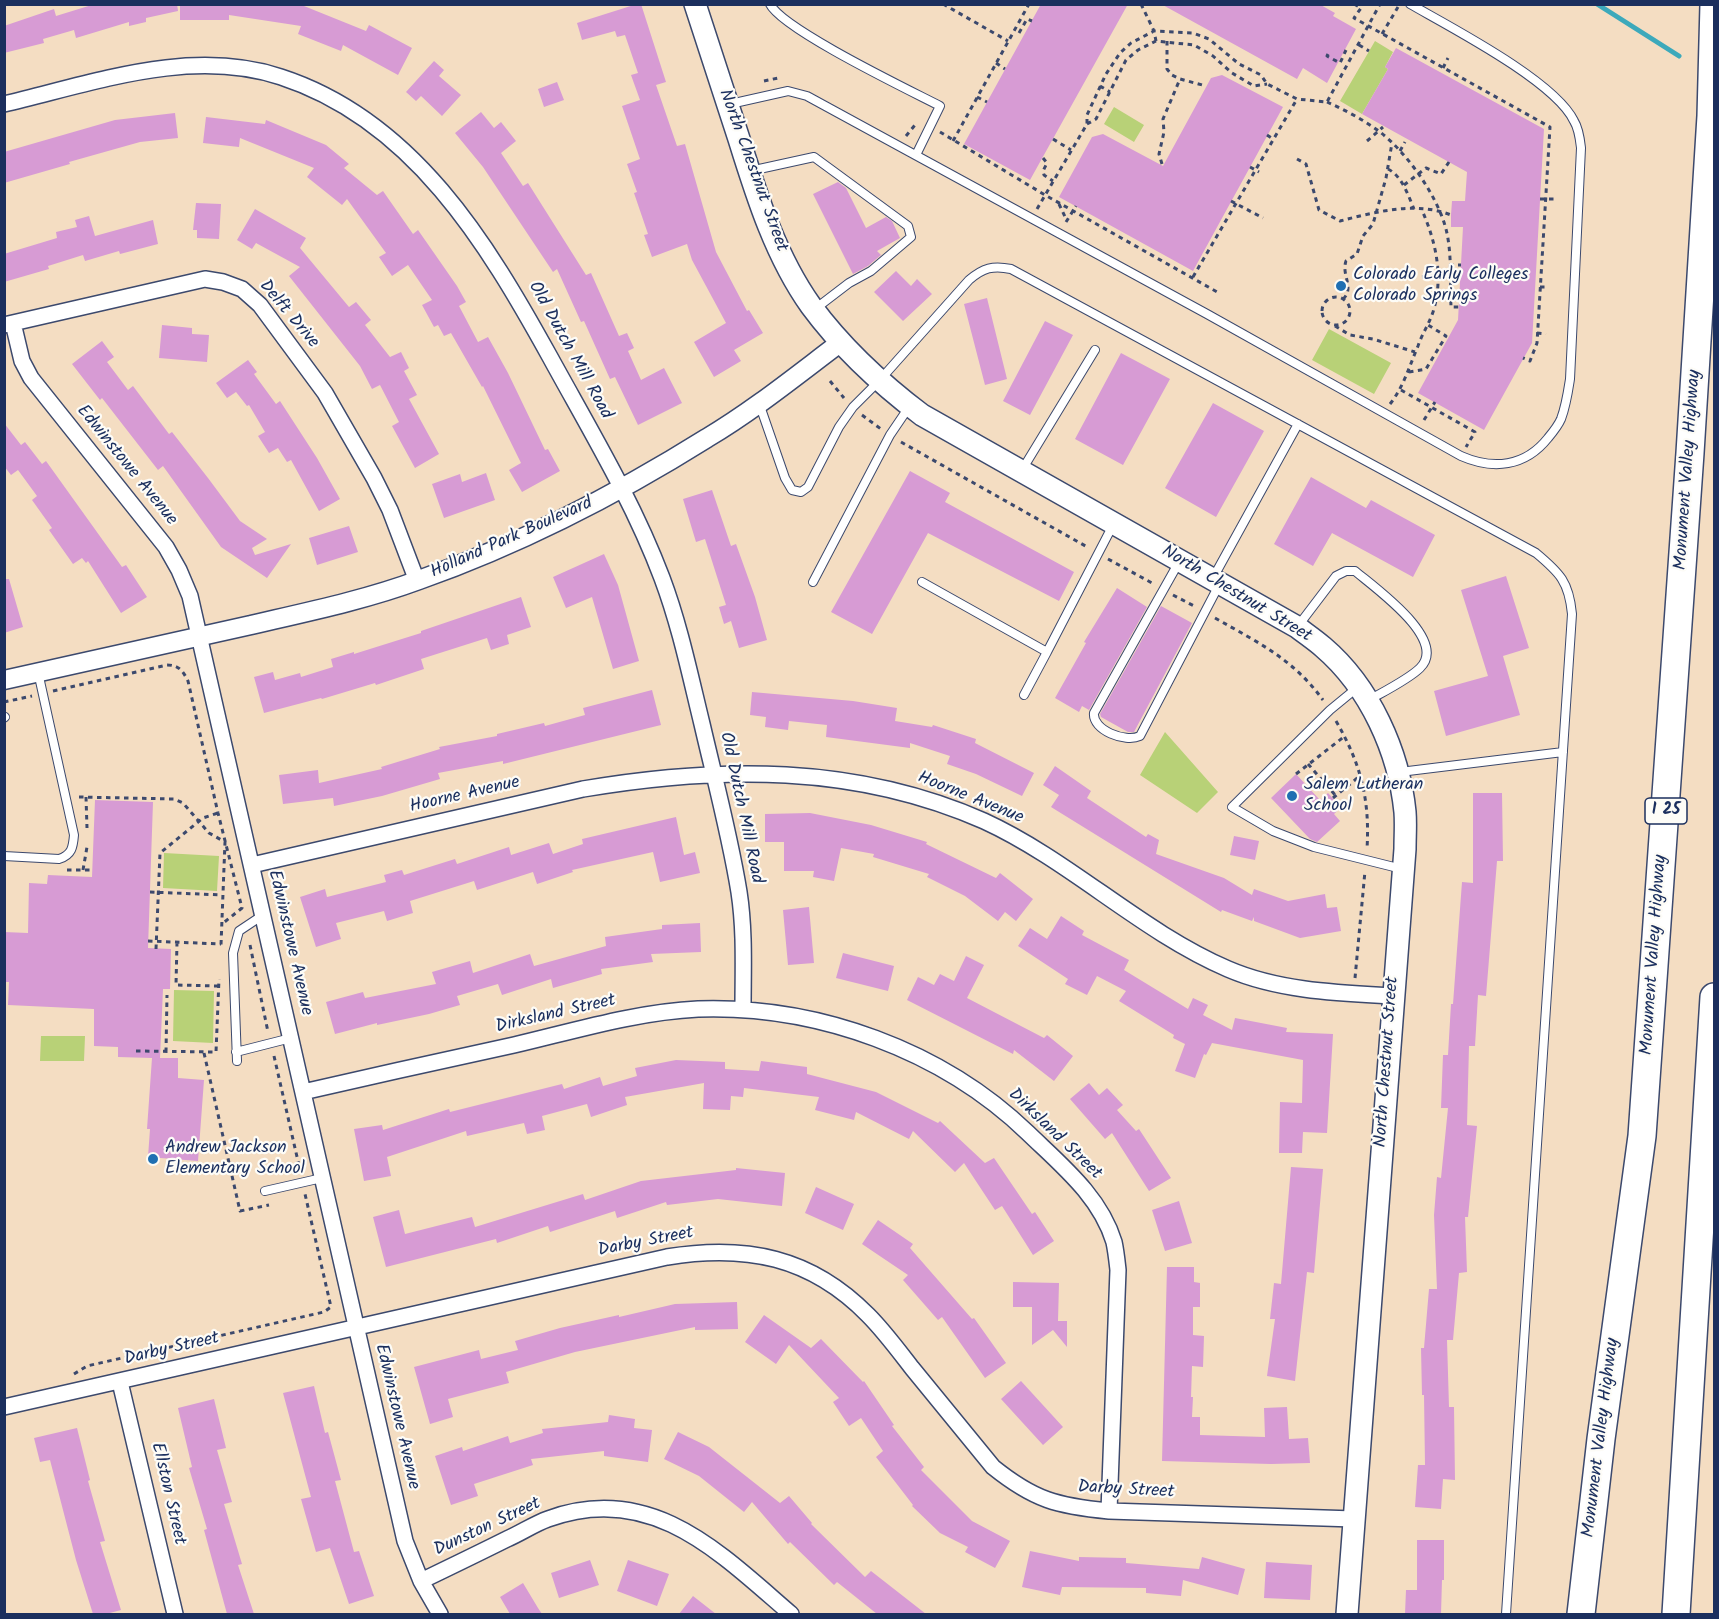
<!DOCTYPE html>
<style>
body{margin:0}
#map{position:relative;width:1719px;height:1619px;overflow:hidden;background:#f4ddc2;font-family:Kalam,sans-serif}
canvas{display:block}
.frame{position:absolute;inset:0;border:6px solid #1b2f5e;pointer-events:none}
</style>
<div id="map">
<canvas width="1719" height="1619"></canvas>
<div class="frame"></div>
</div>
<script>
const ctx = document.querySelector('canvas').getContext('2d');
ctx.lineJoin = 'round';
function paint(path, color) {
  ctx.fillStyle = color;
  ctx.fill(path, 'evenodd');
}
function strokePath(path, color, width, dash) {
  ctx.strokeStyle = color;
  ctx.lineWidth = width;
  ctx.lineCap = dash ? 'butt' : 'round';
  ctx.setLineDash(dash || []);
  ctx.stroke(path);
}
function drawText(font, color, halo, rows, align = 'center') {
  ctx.font = font + ' Kalam,sans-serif';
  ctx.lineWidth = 4.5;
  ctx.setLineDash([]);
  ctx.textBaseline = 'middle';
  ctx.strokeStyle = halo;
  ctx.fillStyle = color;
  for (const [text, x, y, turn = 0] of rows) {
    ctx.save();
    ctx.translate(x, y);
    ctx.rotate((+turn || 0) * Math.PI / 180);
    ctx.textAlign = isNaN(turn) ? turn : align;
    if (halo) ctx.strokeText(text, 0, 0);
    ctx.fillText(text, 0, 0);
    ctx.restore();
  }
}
const green = new Path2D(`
 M1375,41L1393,52L1385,67L1388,69L1362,114L1340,101Z
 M1114,107L1144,125L1134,142L1104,124Z
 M1329,329L1391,363L1374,394L1312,360Z
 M1165,732L1218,792L1197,813L1140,775Z
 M164,853L219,856L217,891L163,888Z
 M174,990L214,991L213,1043L173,1041Z
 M41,1036H85L84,1061H40Z`);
const stream = new Path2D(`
 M1597,4L1679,56`);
const building = new Path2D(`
 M95,4H177L178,11L146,18V22L129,26V22L76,38L74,30L43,39L44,43L4,53V26L54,9L56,16Z
 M180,4H299L366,31L369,25L412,48L398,75L343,45L341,51L298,34L301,26L229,15V20H180Z
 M637,4H641L666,82L656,85L677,146L685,144L716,252L747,311L749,310L763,333L734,350L741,361L714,377L694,342L726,323L692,260L687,244L652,257L644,235L648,234L634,193L637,192L627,164L640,159L622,106L640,100L631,75L638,73L625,35L617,37L615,31L582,40L577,23Z
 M1041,4H1128L1030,180L964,144Z
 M1161,4H1319L1335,13L1333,16L1356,29L1327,83L1303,68L1297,79Z
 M1396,48L1544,129L1532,343L1484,430L1418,393L1458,320L1463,227H1451V215L1452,201H1465L1467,172L1362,114L1388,69L1385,67Z
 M434,61L444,70L439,76L461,95L442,116L421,96L416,101L406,92Z
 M1222,75L1283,107L1193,271L1059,197L1092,137L1103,134L1163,166L1211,78Z
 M557,82L564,100L544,107L538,89Z
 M481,112L494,128L501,122L516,141L501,153L523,186L528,183L586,275L591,273L619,336L627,333L634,348L628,351L641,380L664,368L682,403L638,425L615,377L610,379L584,321L581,322L557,269L553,272L483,167L455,133Z
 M175,113L178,138L140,142L69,162L70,164L4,183V152L115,120Z
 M206,117L265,124L266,120L326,145L349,164L344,168L377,195L383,191L413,234L418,230L457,286L466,302L459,306L478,342L488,337L508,373L545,450L548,449L560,471L522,492L509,470L521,463L483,386L482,387L451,333L444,336L438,325L434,327L422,305L432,300L408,265L392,276L379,257L386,253L347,199L342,205L307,177L314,168L240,138L239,147L203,143Z
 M838,182L846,188L866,228L886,217L892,221L900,238L877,251L881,255L868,266L853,274L813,194Z
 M196,203L221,204L219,239L197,238V230H193Z
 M255,209L306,238L300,248L349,307L356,302L371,320L365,325L390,357L401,352L409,368L404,371L417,395L409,399L439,454L415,468L392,426L399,422L380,385L372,389L360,366L289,276L300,267L256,243L252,249L237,240Z
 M89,216L95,236L153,220L158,244L120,254L119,251L85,261L83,255L48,266L49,269L4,282V254L57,238L56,232L77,227L75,220Z
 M896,271L911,286L917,279L932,294L903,321L874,292Z
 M987,298L1007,379L985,385L964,304Z
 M1045,321L1073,335L1030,415L1003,401Z
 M162,325L192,328V334L209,335L207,362L159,358Z
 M102,341L114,357L107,362L128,390L133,386L169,434L172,432L208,478L240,521L267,539L252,548L255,555L291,544L267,578L221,547L163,466L158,470L102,398L100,400L72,364Z
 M1121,353L1170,379L1123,465L1075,439Z
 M248,360L257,372L254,374L276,404L280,401L317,458L340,499L319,511L291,460L287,462L278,448L269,453L258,436L265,432L249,405L247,406L236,392L227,398L216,383Z
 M1213,403L1264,431L1216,517L1165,488Z
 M4,423L21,445L25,442L42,464L46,461L122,567L126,565L147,597L121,613L88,561L86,563L82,558L73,564L49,530L52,528L32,500L37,496L18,470L11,475L4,466Z
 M910,471L950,493L945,502L1074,572L1059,601L928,533L872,634L831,612Z
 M486,473L495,500L444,518L432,484L460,474L462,482Z
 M1311,477L1366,508L1371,500L1435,535L1413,577L1332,533L1313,566L1274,544Z
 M712,490L731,546L736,544L755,597L767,640L739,648L731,621L724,624L719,607L726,605L705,539L696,542L683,499Z
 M349,526L358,552L317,565L309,538Z
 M604,554L618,585L639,661L613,669L592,597L566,608L553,577Z
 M1506,576L1529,648L1503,656L1520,715L1446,736L1434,691L1488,676L1461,590Z
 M4,579H9L23,627L4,633Z
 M1117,588L1147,607L1089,710L1082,706L1079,712L1055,698L1086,643L1084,642Z
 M521,597L531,627L507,635L509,644L491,650L487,638L421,659L424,669L376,685L375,683L322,699L321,698L264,713L254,677L273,672L275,680L300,673L301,677L333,667L331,659L354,652V654L421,633V631Z
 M1161,606L1192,623L1134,732H1128L1101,717L1100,714Z
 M652,690L661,725L503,764V761L438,773L440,779L382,796L334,806L333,798L283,804L279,775L318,770L319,783L382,769L381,767L440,749L439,747L497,736V734L544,723L545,726L585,715L583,708Z
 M752,692L853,701L897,708L895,721L932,727L933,725L976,739L975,743L1034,773L1022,796L976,774L947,764L950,756L910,743V748L826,737L827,725L789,721L788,730L765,727L766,717L750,715Z
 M1055,766L1091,791L1087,798L1146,837L1148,834L1159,840L1156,854L1224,878L1252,895L1254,889L1288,901L1325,894L1327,908L1337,907L1341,931L1300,938L1254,921V917L1252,921L1222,910L1221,912L1051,807L1059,795L1043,785Z
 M1296,774L1320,800L1328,793L1341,807L1334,814L1340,821L1317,842L1310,839L1271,798Z
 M1473,793H1502L1503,861H1497L1486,996L1478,995L1475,1046H1469L1467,1125L1477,1126L1468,1217H1465L1467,1272L1459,1273L1453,1340H1447L1449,1407H1454L1455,1480L1443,1479L1441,1509L1415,1507L1418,1465H1425L1424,1395H1422L1421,1348H1424L1429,1289H1437L1434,1215L1437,1177L1441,1178L1448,1108H1441L1443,1055H1448L1451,1004H1453L1462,882L1473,883Z
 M95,800L153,802L148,948L171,949L170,989H163L160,1058H178V1078L204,1080L198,1161L148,1157L150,1129H147L152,1058L118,1057V1047L94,1046V1009L8,1005L9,982H4V932L28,933L29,883L47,884L48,875L92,877Z
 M810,813L871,825L927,842L926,844L996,878L1000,873L1033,899L1016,921L1005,912L998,921L965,896L927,877L929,874L873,857L874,854L841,848L834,881L813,877L814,871H784V842H765V814Z
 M676,817L684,855L695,852L700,873L660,882L653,852L572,870L573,872L537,884L533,872L477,890L474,881L410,901L413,913L387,921L384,911L336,923L341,939L316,947L300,897L325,889L327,897L386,882L384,875L402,870L404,875L455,859L457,864L509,847L511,855L549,843L553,854L583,844L582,839Z
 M1234,836L1259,841L1255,860L1230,855Z
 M809,907L814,963L788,965L783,910Z
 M1061,916L1084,931L1082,935L1129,960L1124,970L1188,1009L1193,998L1208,1005L1203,1015L1232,1030L1235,1018L1287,1028L1286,1032L1333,1034L1327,1133L1303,1132L1302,1153H1279L1280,1102L1302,1103L1303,1060L1212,1043L1206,1055L1204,1054L1195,1078L1175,1071L1185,1044L1173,1038L1174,1035L1119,1001L1126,991L1097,976L1087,995L1065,984L1068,979L1018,946L1030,928L1047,939Z
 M700,923L701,952L651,954L653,962L601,969L602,974L553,988L551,979L502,995L498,984L457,996L460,1005L429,1014L377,1025V1023L335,1034L326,1002L363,992L365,998L436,984L432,972L470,961L473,973L530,954L534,966L606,946L605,937L662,929V925Z
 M843,953L894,966L888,991L836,978Z
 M966,956L984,965L967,998L1044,1038L1047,1035L1073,1056L1054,1081L1014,1050L1013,1054L907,1000L918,977L934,985L940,974L954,981Z
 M676,1060L725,1062V1069L759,1071L761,1061L807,1067V1074L876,1092L938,1123L940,1121L985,1163L994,1158L1032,1214L1035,1212L1054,1241L1033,1255L1002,1206L995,1210L964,1163L955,1172L913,1131L909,1139L856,1112L854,1120L815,1110L819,1097L744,1088L743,1097L731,1096L730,1110L703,1109L704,1083L625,1097L627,1105L591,1117L587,1104L542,1116L545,1130L527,1134L524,1123L467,1136L466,1131L387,1157L391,1176L364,1181L354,1129L382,1125L383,1130L449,1109L450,1112L562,1084L564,1089L600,1077L603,1086L637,1076L635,1068Z
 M1089,1083L1099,1095L1107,1088L1123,1105L1117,1110L1136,1131L1139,1129L1171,1178L1149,1191L1112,1133L1105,1139L1070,1099Z
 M1291,1167L1323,1169L1314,1273L1307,1272L1295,1381L1267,1376L1275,1319H1270L1274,1283L1281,1284Z
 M736,1168L785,1173L782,1206L718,1199L667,1205L666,1202L617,1218L615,1211L550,1232L548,1226L497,1243L496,1239L386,1267L373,1217L399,1210L405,1234L472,1217L475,1227L583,1194L585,1200L641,1181L736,1170Z
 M816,1187L854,1204L843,1230L805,1213Z
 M1179,1201L1192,1243L1165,1251L1152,1210Z
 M878,1220L913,1244L910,1248L972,1319L974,1318L1006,1363L985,1378L942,1317L938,1320L903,1280L908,1275L862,1244Z
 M1167,1267H1194V1282L1200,1283V1307H1193V1335L1204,1336L1203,1367L1192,1366L1191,1397H1193L1192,1417H1200V1435L1265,1437L1264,1408L1287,1407L1289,1439L1308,1438L1310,1463L1271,1464L1162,1461Z
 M1013,1282L1059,1283L1058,1321H1067V1347L1053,1330L1032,1345V1307H1013Z
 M737,1302L738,1329L695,1330V1327L575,1352L506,1372L509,1383L448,1399L453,1417L430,1424L414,1367L479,1350L481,1359L518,1350L515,1341L560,1328L619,1315V1317L675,1304Z
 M764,1315L811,1348L821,1339L863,1382L864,1381L894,1425L892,1426L924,1467L921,1470L972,1521L1010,1541L995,1568L965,1552L968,1547L940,1533L912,1506L913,1505L876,1457L883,1451L861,1418L849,1426L833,1402L839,1398L789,1345L776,1364L745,1342Z
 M1021,1381L1063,1427L1043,1445L1001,1399Z
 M314,1386L325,1433L328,1432L341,1480L335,1481L354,1552L359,1551L374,1596L349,1604L330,1548L316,1552L301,1499L311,1497L283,1393Z
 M214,1399L226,1448L217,1450L232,1502L224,1504L242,1564L238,1565L254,1614H227L204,1530L207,1529L189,1468L192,1467L178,1408Z
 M609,1415L635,1419L634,1428L652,1430L648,1462L604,1456V1451L531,1459L533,1465L474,1484L478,1496L451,1505L435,1456L462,1447L463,1451L508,1436L510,1443L543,1433L542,1429L608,1422Z
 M77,1428L90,1480L88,1481L105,1541L100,1542L121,1610L106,1614H93L76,1560L50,1460L40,1462L34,1438Z
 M678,1432L709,1447L780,1503L789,1496L812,1523L811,1524L865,1577L871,1571L926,1614H877L837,1582L834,1585L790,1542L788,1544L752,1502L744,1512L699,1476L664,1459Z
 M1417,1540H1444V1580H1442L1441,1614H1405L1406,1590H1417Z
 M1030,1551L1079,1561V1557L1126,1558V1563L1199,1569L1202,1557L1245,1569L1238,1595L1183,1580L1181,1596L1146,1593V1588L1062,1587L1060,1595L1022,1587Z
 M590,1560L599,1585L559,1598L551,1573Z
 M628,1560L669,1574L657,1606L617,1591Z
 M1266,1562L1312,1565L1310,1600L1264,1598Z
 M523,1583L538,1608L542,1614H510L500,1597Z
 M693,1596L716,1614H679Z`);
const path = new Path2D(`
 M943,4L1008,41
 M1141,4L1154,31L1156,41
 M1354,4L1361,8L1354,18L1550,127L1537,343L1530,361L1523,358
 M1019,33L1027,19L1032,21
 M1382,34L1398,7
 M1167,41V69L1172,75L1180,79L1206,86
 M1359,45L1369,51
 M1328,54L1327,56L1340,63L1346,50
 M996,63L1005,69
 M1443,68L1448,58
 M764,81L778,78
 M1100,86L1110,92
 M977,97L987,102
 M1327,102C1345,110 1364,120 1380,132C1407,153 1437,195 1446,229C1452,253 1450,281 1451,307H1459
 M1087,124L1096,119L1126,60L1138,50L1156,41L1194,45L1213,56L1232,73L1254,86L1267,84
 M940,132L1045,195L1219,293
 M1267,135L1273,139
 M906,136L915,125
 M1053,139L1071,150
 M953,141L1029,4
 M1367,141L1383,127
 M1400,151L1405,142
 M1043,158L1047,163L1043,171L1044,175L1053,181
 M1297,159L1306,164L1319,210L1340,221C1375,212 1416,201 1451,215
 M1162,164L1159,154L1164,132L1163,119L1180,79
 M1250,167L1259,172
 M1388,169C1402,176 1408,195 1414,209
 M1404,185L1426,168L1441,174L1449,162
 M1540,199H1554
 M1231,201L1263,218
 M1059,204L1067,221
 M1037,209L1087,124V115L1106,74L1120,53L1131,43L1154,31L1193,33L1209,39L1239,64L1261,75L1267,84L1297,99L1327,102L1380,4
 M1066,222L1076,206
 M1449,265H1461
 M1193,277L1297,99
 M1422,277L1450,275
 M1540,287H1549
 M1322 311a14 14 0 1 1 28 0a14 14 0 1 1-28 0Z
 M1343,299C1355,288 1341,275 1346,261L1357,254L1363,236L1373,224L1386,178L1392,143
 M1335,326L1350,335L1373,339L1415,352
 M1537,333L1546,334
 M1409,372L1426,369L1446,336L1428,325
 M830,381L844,398
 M1401,390L1475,432L1466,447
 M1390,404C1404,386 1409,367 1418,346C1422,334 1429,324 1433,312C1444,277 1436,241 1421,208
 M862,415L881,429
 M1424,420L1435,402
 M901,442L1089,548
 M1108,559L1152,583
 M1173,595L1194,606
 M1215,618C1259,643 1293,659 1323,700
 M53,691L167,665C179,665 183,671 188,681L218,813L242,908L222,924
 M4,702L32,696
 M1336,721C1361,764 1370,800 1367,849
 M1308,764L1336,796
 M1296,774L1345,736
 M79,797L174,799L183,803L209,833L225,842L221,945
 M86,797L87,828
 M1333,798L1361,775
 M67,870H92
 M83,870L87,847
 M150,892L222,895
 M148,941L221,944
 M177,942L176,985L219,986
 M250,945L268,1032
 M156,949L160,853L203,818L218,813
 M1355,978L1365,871
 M136,1051L216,1052L219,979
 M166,1052L167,995
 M204,1053L240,1211L269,1205
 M274,1056L300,1170
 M74,1374L87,1366L324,1312L331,1307L305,1194`);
const service = new Path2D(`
 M770,4C782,29 909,90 940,106L916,155
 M730,104L788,91L807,96L1207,314L1461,456C1493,470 1525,467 1548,438C1553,432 1558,426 1561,419C1566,406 1568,392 1570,379L1581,148C1580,139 1579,129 1574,121C1555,81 1450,27 1410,4
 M750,171L814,157L908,226L911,237L871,271L849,283L815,309
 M759,403L785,478L792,490L801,492L808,487L839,427L853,407L879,381L969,280C983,268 993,265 1011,269L1536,553C1560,573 1569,582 1572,614L1506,1614
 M1022,470L1095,350
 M1179,562L1094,713C1092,730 1125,743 1140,736L1219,585
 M1213,578L1298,424
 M813,582L890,435L909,407
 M922,582L1047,652L1113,525
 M1298,626L1336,576L1346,571H1355C1375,588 1449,640 1420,668C1409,679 1383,692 1369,700
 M1358,687L1330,710L1232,807L1273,831L1314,847L1402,869
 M1024,695L1047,652
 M4,718L5,717
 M1400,772L1563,752
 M4,856L59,859C72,855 73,847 74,835L38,672
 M236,1052L291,1038
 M237,1061L233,953L239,931L263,915
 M265,1191L322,1178`);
const minor = new Path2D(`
 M4,104C94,83 190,47 281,77C413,120 487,243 550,357C590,430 633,501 662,578C680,626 690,675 702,724C715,780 730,836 739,892C745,931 743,970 743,1009
 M13,323L22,361L31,378L166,547L179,570L190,596L405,1541L421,1581L440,1614
 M4,325L205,279L223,282L242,289L260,305L325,393L374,478L390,510L417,581
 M252,865L583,789C719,766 855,764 984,821C1071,861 1140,931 1228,969C1279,991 1338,993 1393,996
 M303,1092C373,1076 444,1060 514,1045C574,1031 636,1012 698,1009C817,1005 942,1050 1028,1133C1061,1165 1100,1196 1114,1242C1116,1251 1117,1261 1118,1270L1109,1511
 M120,1382L175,1614
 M4,1407L667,1257C746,1244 811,1257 868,1315C884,1331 898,1350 912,1368C939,1401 966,1434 993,1467C1034,1500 1057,1506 1109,1511L1354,1519
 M421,1581C450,1567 479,1553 507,1539C521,1533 534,1524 548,1519C651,1481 720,1553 791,1614`);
const tertiary = new Path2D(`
 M4,680C87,661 169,643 251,625C307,612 365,600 419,580C520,544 616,495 707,438C754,410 797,375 841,342`);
const secondary = new Path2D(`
 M695,4C710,49 724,94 739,139C757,197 776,257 811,306C842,348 881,384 922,415L1297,627C1306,634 1315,640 1323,647C1370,687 1399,752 1405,812C1406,824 1405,836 1405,849L1347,1614`);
const motorway = new Path2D(`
 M1581,1614L1601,1439L1642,1136L1690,453L1711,116L1714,4
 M1676,1614L1714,997`);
const markers = [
 [1341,286,6,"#1f6fb2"],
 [1292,796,6,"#1f6fb2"],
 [153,1159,6,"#1f6fb2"]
];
const shields = [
 [1666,811,42]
];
const shieldNames = [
 ["I 25",1666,811]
];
const streetNames = [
 ["North Chestnut Street",752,171,70],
 ["Delft Drive",288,315,50],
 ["Old Dutch Mill Road",569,351,61],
 ["Edwinstowe Avenue",126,466,51],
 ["Monument Valley Highway",1689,470,-86],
 ["Holland Park Boulevard",512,539,-24],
 ["North Chestnut Street",1236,595,31],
 ["Hoorne Avenue",465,796,-13],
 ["Hoorne Avenue",970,799,22],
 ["Old Dutch Mill Road",740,808,78],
 ["Edwinstowe Avenue",289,943,77],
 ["Monument Valley Highway",1655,955,-86],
 ["Dirksland Street",556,1015,-13],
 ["North Chestnut Street",1388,1062,-86],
 ["Dirksland Street",1054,1135,44],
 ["Darby Street",646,1243,-11],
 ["Darby Street",172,1350,-13],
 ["Edwinstowe Avenue",396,1417,77],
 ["Monument Valley Highway",1602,1438,-83],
 ["Darby Street",1126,1491,3],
 ["Ellston Street",167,1494,77],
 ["Dunston Street",488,1528,-25]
];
const poiNames = [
 ["Colorado Early Colleges",1353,276],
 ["Colorado Springs",1353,297],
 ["Salem Lutheran",1304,786],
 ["School",1304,807],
 ["Andrew Jackson",165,1149],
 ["Elementary School",165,1170]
];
paint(green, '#b8d177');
strokePath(stream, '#3ca9bb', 5);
paint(building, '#d79bd4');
strokePath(service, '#3c496d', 10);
strokePath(minor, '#3c496d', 18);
strokePath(tertiary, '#3c496d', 21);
strokePath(secondary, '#3c496d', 24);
strokePath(motorway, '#3c496d', 30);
strokePath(path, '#3c496d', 3, [4.5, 4.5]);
strokePath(service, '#fff', 8);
strokePath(minor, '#fff', 15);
strokePath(tertiary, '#fff', 18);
strokePath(secondary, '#fff', 21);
strokePath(motorway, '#fff', 27);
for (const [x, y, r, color] of markers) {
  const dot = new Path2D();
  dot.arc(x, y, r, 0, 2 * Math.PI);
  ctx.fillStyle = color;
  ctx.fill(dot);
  strokePath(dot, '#fdfcf7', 2);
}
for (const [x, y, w] of shields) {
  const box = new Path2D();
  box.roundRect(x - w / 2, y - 13, w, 26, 4.5);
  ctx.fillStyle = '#fdfcf7';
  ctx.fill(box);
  strokePath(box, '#1b2f5e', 1.5);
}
drawText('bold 16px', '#1b2f5e', null, shieldNames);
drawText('18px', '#1b2f5e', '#fdfcf7', streetNames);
drawText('18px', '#1b2f5e', '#fdfcf7', poiNames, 'left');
</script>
